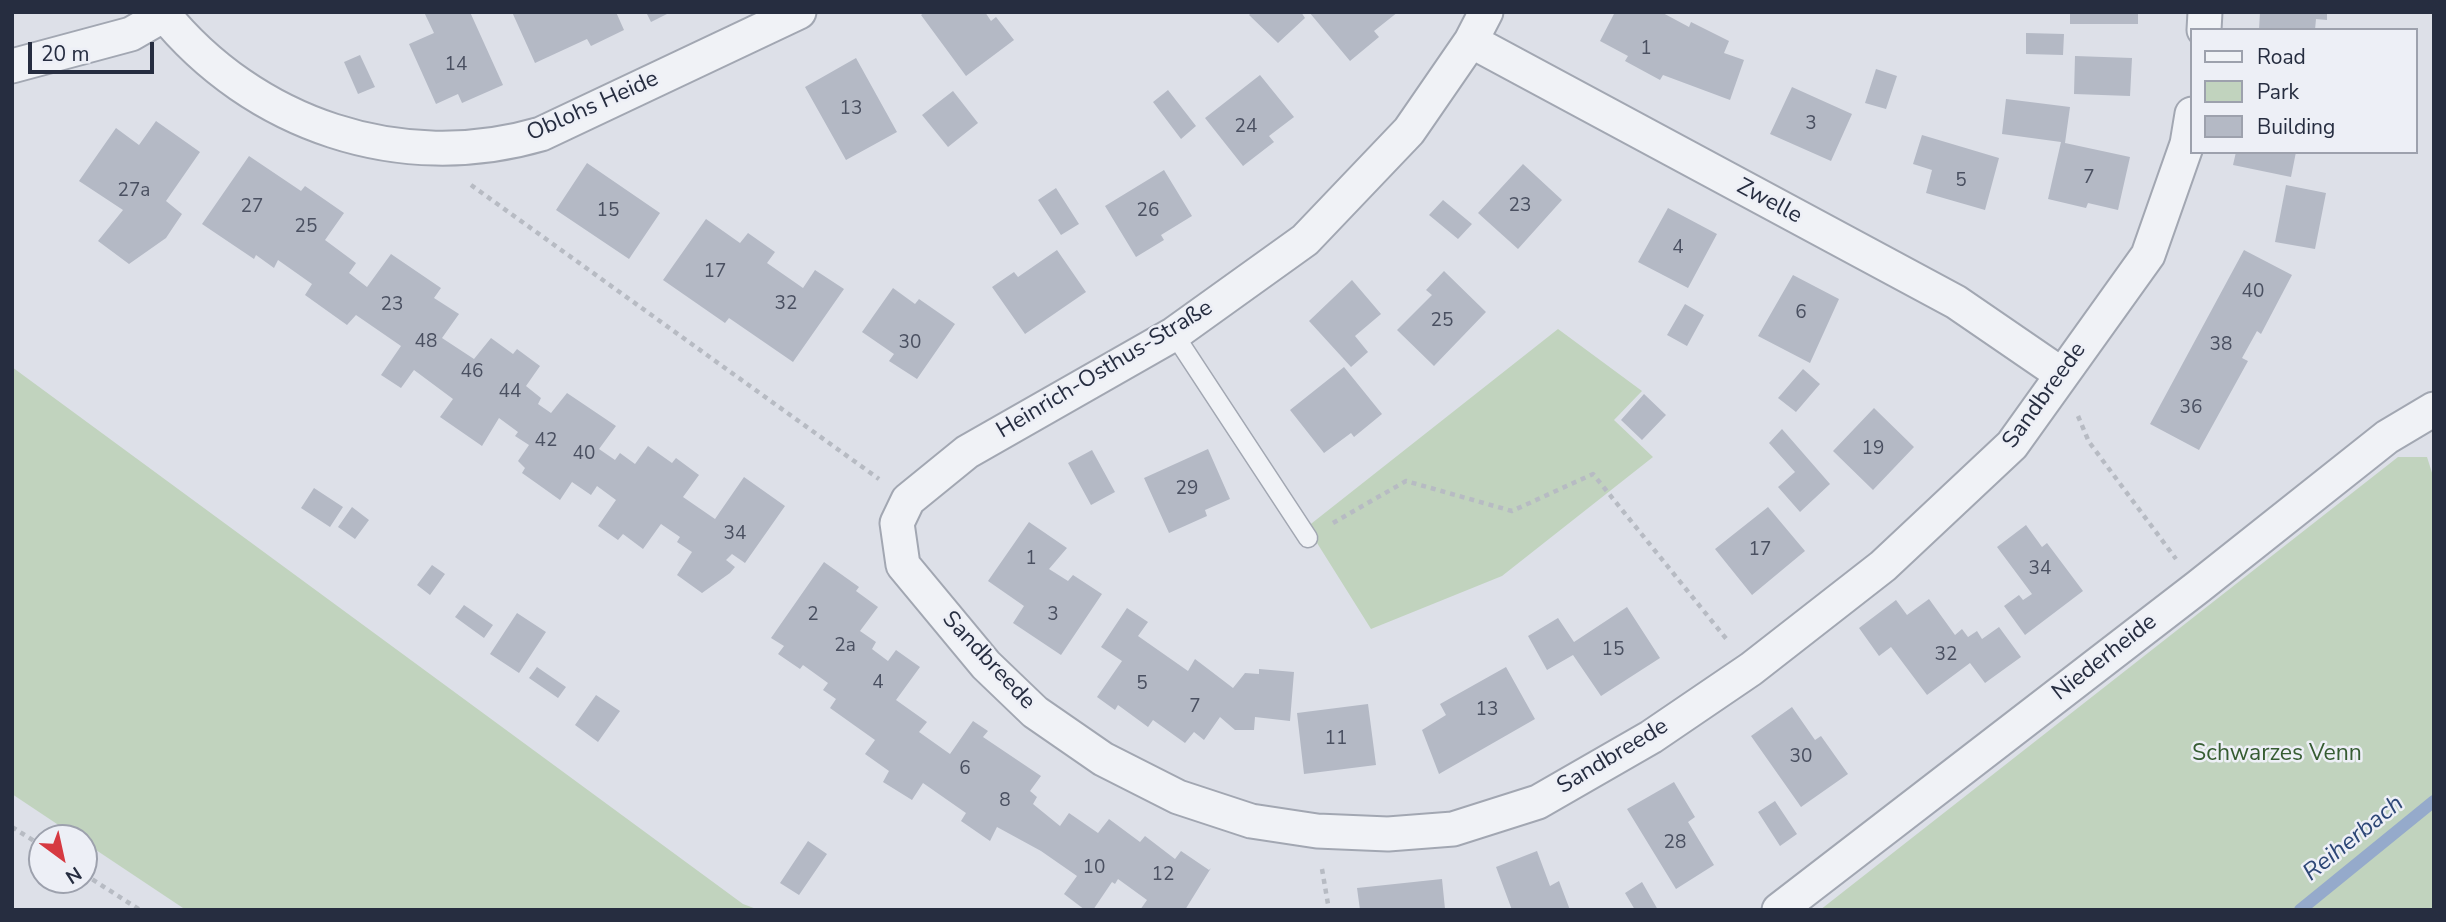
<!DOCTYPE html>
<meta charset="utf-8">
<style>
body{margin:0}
#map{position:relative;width:2446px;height:922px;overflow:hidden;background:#dde0e8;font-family:"Nunito Sans",sans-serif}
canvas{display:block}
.frame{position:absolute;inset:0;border:14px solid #262d40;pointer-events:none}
.legend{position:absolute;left:2190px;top:28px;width:228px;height:126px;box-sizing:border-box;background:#edeff6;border:2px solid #9da1ad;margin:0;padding:9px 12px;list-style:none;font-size:21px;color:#262d40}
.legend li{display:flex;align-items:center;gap:14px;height:35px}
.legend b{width:35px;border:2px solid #9da1ad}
.north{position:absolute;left:28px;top:824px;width:70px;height:70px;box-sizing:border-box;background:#edeff6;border:2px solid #9da1ad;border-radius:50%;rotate:147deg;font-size:19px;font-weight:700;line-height:28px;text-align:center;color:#262d40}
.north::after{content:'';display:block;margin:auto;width:24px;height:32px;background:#d63941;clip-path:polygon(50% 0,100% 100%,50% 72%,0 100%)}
.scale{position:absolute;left:28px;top:42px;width:126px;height:32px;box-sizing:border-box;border:4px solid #262d40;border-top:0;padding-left:9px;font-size:21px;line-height:24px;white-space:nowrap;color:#262d40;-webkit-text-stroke:5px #edeff6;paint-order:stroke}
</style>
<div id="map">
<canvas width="2446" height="922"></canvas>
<div class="frame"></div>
<ul class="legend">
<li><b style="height:9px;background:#f0f2f6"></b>Road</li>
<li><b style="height:19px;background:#c1d3be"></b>Park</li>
<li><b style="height:19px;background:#b4b9c5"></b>Building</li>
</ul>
<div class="north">N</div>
<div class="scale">20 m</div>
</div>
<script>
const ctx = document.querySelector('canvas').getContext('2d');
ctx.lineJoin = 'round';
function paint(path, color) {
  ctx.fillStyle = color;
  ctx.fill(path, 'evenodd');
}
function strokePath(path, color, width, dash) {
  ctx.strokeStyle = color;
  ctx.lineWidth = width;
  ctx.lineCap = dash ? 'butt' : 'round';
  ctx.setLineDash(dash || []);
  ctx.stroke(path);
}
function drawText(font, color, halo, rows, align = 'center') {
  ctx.font = font + ' "Nunito Sans",sans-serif';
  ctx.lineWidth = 5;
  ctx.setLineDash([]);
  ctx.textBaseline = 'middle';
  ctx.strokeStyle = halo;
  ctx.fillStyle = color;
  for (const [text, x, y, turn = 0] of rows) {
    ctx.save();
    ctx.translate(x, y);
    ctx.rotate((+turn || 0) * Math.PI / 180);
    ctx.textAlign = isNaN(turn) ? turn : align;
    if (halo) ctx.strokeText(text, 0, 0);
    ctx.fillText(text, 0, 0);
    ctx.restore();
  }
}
const green = new Path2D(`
 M1558,329L1642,391L1614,420L1653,457L1502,576L1371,629L1307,527Z
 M12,367L743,904L759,910H186L84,842V838H78L12,794Z
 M2398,457H2427L2434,479V910H1820Z`);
const stream = new Path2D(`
 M2300,910L2434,801`);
const building = new Path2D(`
 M424,12H470L503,85L462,103L458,94L436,104L409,44L434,33Z
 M512,12H616L624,30L591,46L587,39L535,63Z
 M646,12H671L651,22Z
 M925,12H985L991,21L996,17L1014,40L966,76L921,15Z
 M1252,12H1301L1305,18L1278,43L1249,15Z
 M1309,12H1398L1374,31L1379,37L1350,61Z
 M1615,12H1661L1689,27L1691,22L1729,41L1724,53L1744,60L1730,100L1663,75L1660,80L1625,61L1628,56L1600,41Z
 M2070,12H2138V24H2070Z
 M2260,12H2327V20L2316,19L2315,30H2259Z
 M2026,33L2064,34L2063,55L2026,54Z
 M360,55L375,87L358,94L344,62Z
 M2075,56L2132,58L2130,96L2074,94Z
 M856,58L897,132L846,160L805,87Z
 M1876,69L1897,76L1886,109L1865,103Z
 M1260,75L1294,117L1269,136L1274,142L1243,166L1205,118Z
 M1792,87L1852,114L1831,161L1770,134Z
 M1168,90L1196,126L1181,139L1153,102Z
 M953,91L978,123L948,147L922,115Z
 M2006,99L2070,107L2065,143L2130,157L2118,210L2088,203L2086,208L2048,199L2061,142L2002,134Z
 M156,121L200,152L166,201L182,214L166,238L129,264L98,241L123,210L79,181L116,128L139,145Z
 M1922,135L1999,158L1985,210L1926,193L1932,170L1913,164Z
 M2236,152H2296L2291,177L2233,165Z
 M249,156L301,191L305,186L344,213L325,240L356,263L349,273L367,287L391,254L441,288L434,298L459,314L442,338L474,359L491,338L513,354L517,349L540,366L526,386L541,398L538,404L551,413L567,393L616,426L599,449L615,460L620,453L635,464L648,446L672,463L676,458L699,475L683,497L715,519L744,477L785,506L745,563L732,554L726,560L735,567L730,573L702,593L677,575L692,552L677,542L680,537L661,524L643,549L623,534L618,540L598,526L616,500L597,486L591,495L572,482L560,500L539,485L522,473L525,468L518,461L529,445L515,436L518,432L499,418L482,446L440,417L453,399L414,370L401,388L381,375L401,346L356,315L347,325L305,295L312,284L278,260L274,268L256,255L254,259L202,224Z
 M587,163L660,213L629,259L556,210Z
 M1523,164L1562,200L1518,249L1478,213Z
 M1164,170L1192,216L1161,235L1164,240L1136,257L1105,206Z
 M2286,185L2326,193L2315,249L2275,242Z
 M1056,188L1079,224L1061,235L1038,200Z
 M1443,200L1472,224L1458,239L1429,215Z
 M1668,208L1717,234L1688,288L1638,262Z
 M706,219L740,243L748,233L775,252L767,263L803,288L815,270L844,289L793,362L729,318L725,323L663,280Z
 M1057,250L1086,292L1025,334L992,287L1014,272L1018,277Z
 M2244,250L2292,275L2261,334L2257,331L2242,358L2248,361L2199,450L2150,424Z
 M1444,271L1486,312L1434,366L1397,330L1432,295L1426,290Z
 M1793,275L1839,299L1810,363L1758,336Z
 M1352,280L1381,314L1355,336L1368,352L1351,367L1309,321Z
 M893,288L915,304L919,299L955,324L917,379L889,361L894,354L862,332Z
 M1685,304L1704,315L1687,346L1667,335Z
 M1344,367L1382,414L1354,437L1351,433L1324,453L1290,410Z
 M1803,369L1820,384L1796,412L1778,398Z
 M1644,394L1666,415L1642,440L1621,420Z
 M1874,408L1914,447L1873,490L1833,451Z
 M1782,429L1830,484L1800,512L1778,487L1795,472L1769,443Z
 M1208,449L1230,499L1205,510L1207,516L1169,533L1144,478Z
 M1092,450L1115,492L1091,505L1068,463Z
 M314,488L343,507L330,527L301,508Z
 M352,507L369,520L355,539L338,527Z
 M1768,507L1805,551L1752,595L1715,549Z
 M1029,522L1067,548L1049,569L1068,581L1073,575L1102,594L1061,655L1013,623L1024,606L988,581Z
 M2026,525L2042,547L2047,543L2083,591L2025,635L2004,606L2019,595L2023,600L2032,594L1997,547Z
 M824,562L859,587L856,591L878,607L860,631L876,642L872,649L888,661L896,650L920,667L896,700L927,722L919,732L950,754L973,721L988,731L983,737L1041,776L1030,791L1037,797L1033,804L1060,826L1069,813L1098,833L1109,819L1140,842L1145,836L1175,859L1181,851L1209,870L1211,868L1185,910H1140L1147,900L1118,879L1115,884L1112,882L1093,910H1085L1064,894L1077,876L1041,851L997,827L990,841L961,821L966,813L923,783L912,800L883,782L889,771L865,754L875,740L830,708L836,699L823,690L828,683L803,665L800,669L778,654L784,646L771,638Z
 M432,565L445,574L430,595L417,585Z
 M1929,599L1955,635L1962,629L1968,637L1977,631L1982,639L1999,627L2021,657L1985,683L1970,663L1927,695L1891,647L1879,656L1859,628L1896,600L1907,615Z
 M464,605L493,625L484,638L455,617Z
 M1627,607L1660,658L1601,696L1573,655L1547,670L1528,636L1558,618L1574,642Z
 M1127,608L1148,622L1138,636L1188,671L1195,659L1233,688L1245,673L1259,674V669L1294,672L1290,721L1255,717L1254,730H1235L1220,717L1204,740L1194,732L1185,743L1153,720L1148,727L1118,705L1115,710L1097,697L1122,661L1101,647Z
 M517,613L546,632L519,673L490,654Z
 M537,667L566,687L558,698L529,678Z
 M1506,667L1535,719L1439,774L1422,730L1446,715L1440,704Z
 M596,695L620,711L598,742L575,725Z
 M1368,704L1376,765L1304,774L1297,713Z
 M1792,707L1815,740L1821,736L1848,774L1801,807L1751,736Z
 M1674,782L1695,817L1688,822L1714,865L1676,889L1627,809Z
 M1775,801L1797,834L1780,846L1758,812Z
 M808,841L827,854L799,895L780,883Z
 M1537,851L1550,886L1559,881L1570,910H1512L1496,867Z
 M1442,879L1445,909L1360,910L1357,888Z
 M1642,882L1658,910H1635L1625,893Z`);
const path = new Path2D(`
 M471,185L879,479
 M2078,416L2089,442L2176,559
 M1333,523L1406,481L1512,511L1593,474L1728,641
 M12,827L42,846
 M1322,869L1329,910
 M84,874L140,910`);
const lane = new Path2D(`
 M1174,334L1308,538`);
const street = new Path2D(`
 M162,12C253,125 401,175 541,134L799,12
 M1486,12L1471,41L1409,131L1305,240L1174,334L967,452L908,500L897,523L903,565L986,665L1035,712L1103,759L1178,797L1251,821L1317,831L1388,834L1453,829L1538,802L1651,737L1751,669L1883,566L2012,445L2148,255L2187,144L2192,114
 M2204,30L2205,12
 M1471,41L1956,302L2061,374
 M12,66L131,34L164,15
 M1779,910L2198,587L2387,437L2434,409`);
const numberNames = [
 ["1",1646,49],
 ["14",456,65],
 ["13",851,109],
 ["3",1811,124],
 ["24",1246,127],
 ["7",2089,178],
 ["5",1961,181],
 ["27a",134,191],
 ["23",1520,206],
 ["27",252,207],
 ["15",608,211],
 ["26",1148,211],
 ["25",306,227],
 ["4",1678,248],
 ["17",715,272],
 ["40",2253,292],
 ["32",786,304],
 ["23",392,305],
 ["6",1801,313],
 ["25",1442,321],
 ["48",426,342],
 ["30",910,343],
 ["38",2221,345],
 ["46",472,372],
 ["44",510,392],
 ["36",2191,408],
 ["42",546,441],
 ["19",1873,449],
 ["40",584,454],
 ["29",1187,489],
 ["34",735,534],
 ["17",1760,550],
 ["1",1031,559],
 ["34",2040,569],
 ["2",813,615],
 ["3",1053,615],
 ["2a",845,646],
 ["15",1613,650],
 ["32",1946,655],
 ["4",878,683],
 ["5",1142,684],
 ["7",1195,707],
 ["13",1487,710],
 ["11",1336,739],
 ["30",1801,757],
 ["6",965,769],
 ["8",1005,801],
 ["28",1675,843],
 ["10",1094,868],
 ["12",1163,875]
];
const streetNames = [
 ["Oblohs Heide",593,107,-24],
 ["Zwelle",1769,202,28],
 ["Heinrich-Osthus-Straße",1105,370,-31],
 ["Sandbreede",2045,396,-54],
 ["Niederheide",2105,658,-38],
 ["Sandbreede",988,661,47],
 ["Sandbreede",1613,757,-31]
];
const parkNames = [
 ["Schwarzes Venn",2277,754]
];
const waterNames = [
 ["Reiherbach",2354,839,-39]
];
paint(green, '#c1d3be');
strokePath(stream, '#95aacb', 12);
paint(building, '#b4b9c5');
strokePath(lane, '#a2a7b2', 21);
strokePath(street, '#a2a7b2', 37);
strokePath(path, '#b7bbc3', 4.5, [5, 5]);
strokePath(lane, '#f0f2f6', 18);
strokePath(street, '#f0f2f6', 33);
drawText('19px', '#4a5061', null, numberNames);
drawText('23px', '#262d40', '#edeff6', streetNames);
drawText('23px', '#365c32', '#edeff6', parkNames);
drawText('italic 24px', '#2d4776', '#edeff6', waterNames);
</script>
